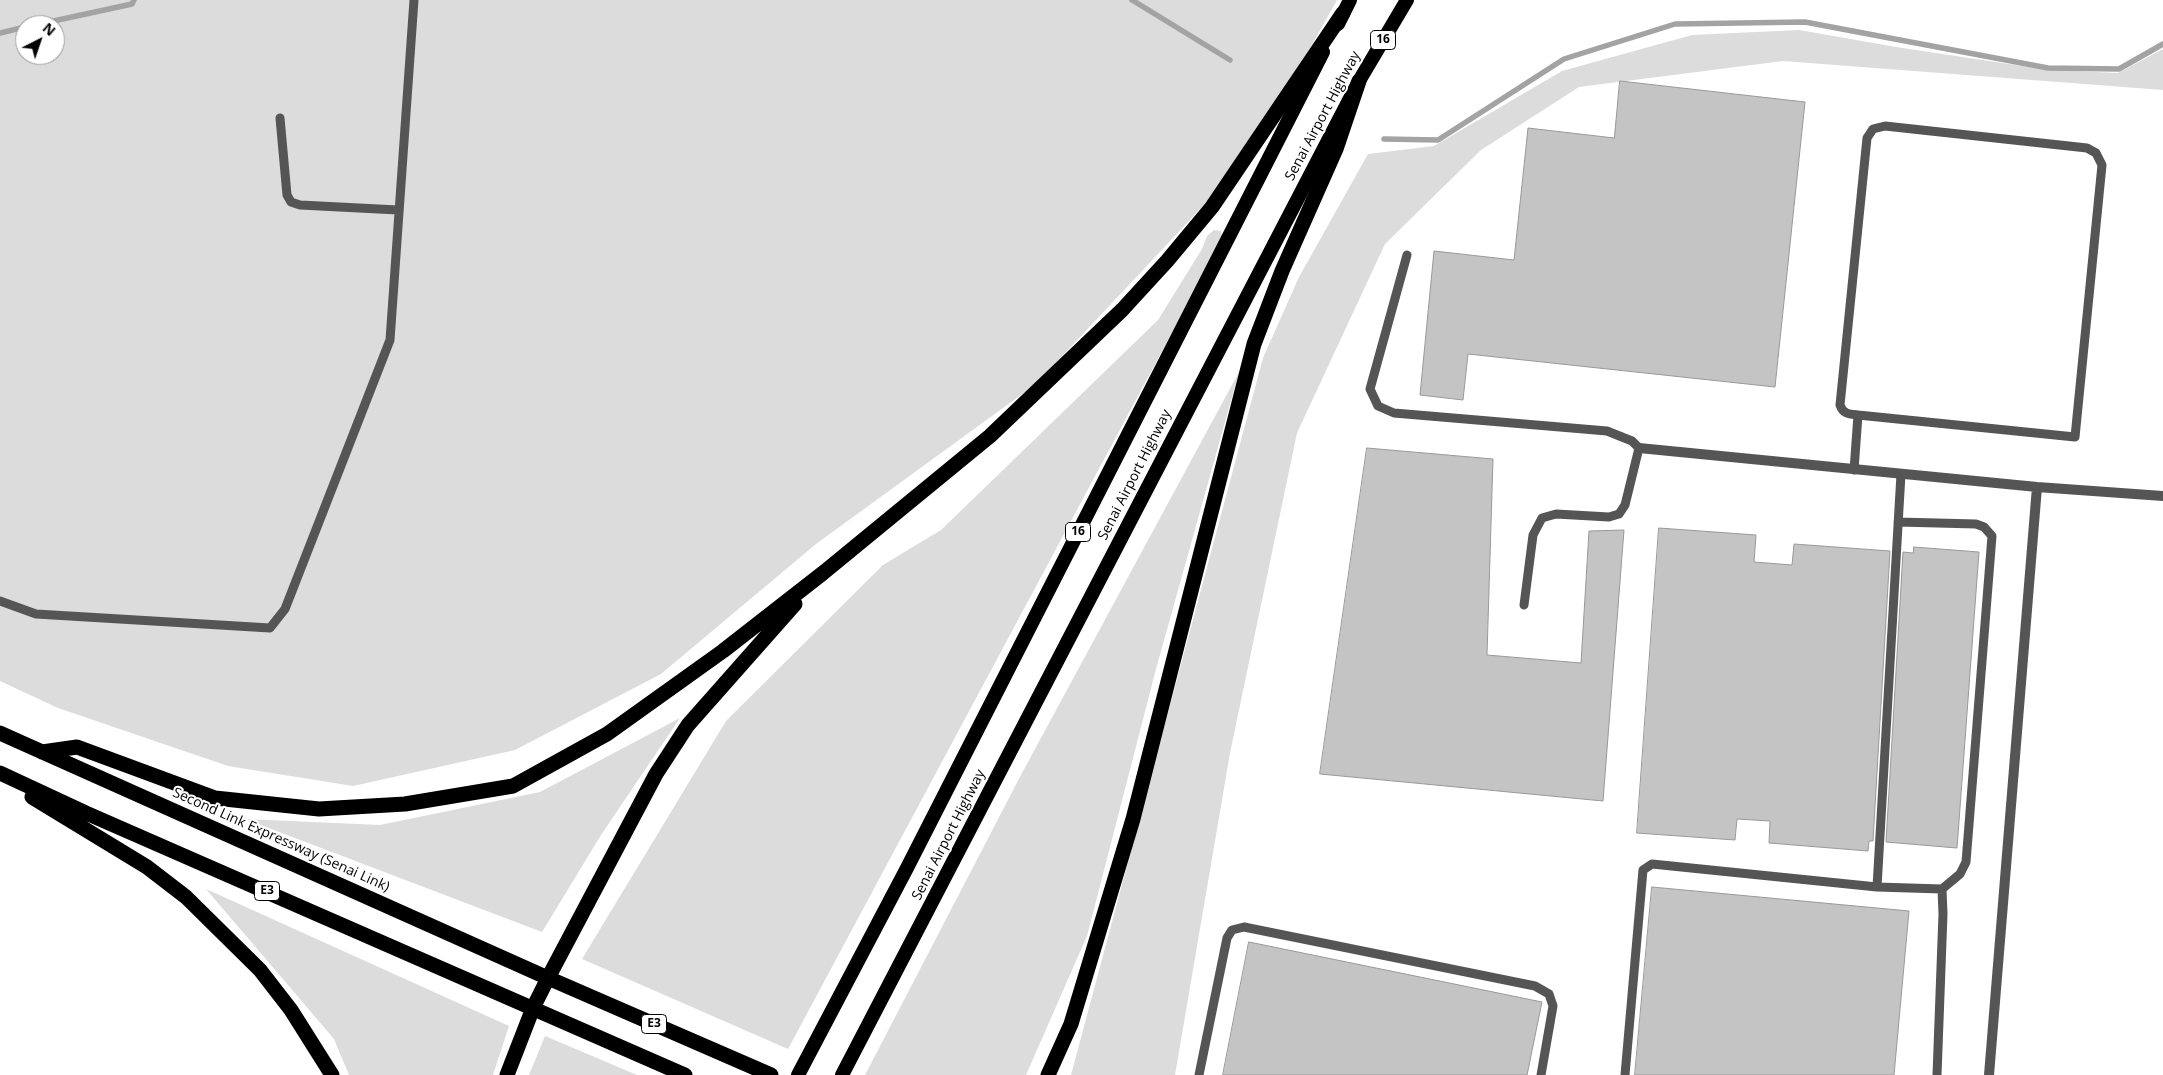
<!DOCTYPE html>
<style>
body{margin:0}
#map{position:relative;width:2163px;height:1075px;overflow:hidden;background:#fff;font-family:"Open Sans",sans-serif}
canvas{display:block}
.north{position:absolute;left:15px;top:15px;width:50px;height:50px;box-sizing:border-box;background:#fff;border:1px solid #999;border-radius:50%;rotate:41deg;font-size:14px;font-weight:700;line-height:20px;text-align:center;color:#000}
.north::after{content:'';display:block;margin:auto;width:18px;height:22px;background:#000;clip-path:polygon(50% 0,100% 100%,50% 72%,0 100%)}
</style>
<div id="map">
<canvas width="2163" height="1075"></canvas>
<div class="north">N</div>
</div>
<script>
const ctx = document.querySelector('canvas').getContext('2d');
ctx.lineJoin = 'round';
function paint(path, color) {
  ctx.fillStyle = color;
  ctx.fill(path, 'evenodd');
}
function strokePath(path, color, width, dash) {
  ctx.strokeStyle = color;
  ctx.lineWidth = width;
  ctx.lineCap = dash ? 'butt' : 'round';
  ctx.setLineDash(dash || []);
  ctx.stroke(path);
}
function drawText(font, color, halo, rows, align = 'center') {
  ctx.font = font + ' "Open Sans",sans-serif';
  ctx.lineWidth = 4;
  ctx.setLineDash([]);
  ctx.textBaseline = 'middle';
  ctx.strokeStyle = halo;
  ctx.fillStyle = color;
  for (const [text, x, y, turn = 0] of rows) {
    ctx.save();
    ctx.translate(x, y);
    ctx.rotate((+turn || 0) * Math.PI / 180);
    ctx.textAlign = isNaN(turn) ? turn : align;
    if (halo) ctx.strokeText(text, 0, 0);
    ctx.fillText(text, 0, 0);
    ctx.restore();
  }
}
const green = new Path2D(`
 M0,0H1337L1313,43L1216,192L1036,384L816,544L661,674L515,750L353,786L228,766L58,708L0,681ZM25,25H55V55H25Z
 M1799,30L1896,47L2049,70L2118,73L2163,49V90L1783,61L1579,87L1481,150L1385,244L1297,433L1230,753L1175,1075H1071L1263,358L1299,277L1368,154L1434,146L1562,71L1692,35Z
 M1214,230L1221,231L1222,236L1220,243L788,1049L582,959L726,721L883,565L941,530L1158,320L1202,249L1207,236Z
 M1239,372L1156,669L1087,936L1026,1075H865L1022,773Z
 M680,718L601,835L542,932L245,819L380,825L540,792Z
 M206,889L509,1026L493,1075H349L334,1039Z
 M545,1036L637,1075H529Z`);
const stream = new Path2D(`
 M1132,0L1230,60
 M35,25L132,4L134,0
 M0,33L25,27
 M1384,139L1438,140L1564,59L1675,24L1805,22L2048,68L2119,69L2163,44`);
const building = new Path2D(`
 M1620,81L1805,102L1775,387L1468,354L1463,400L1420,395L1434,251L1514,260L1528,128L1614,138Z
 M1367,448L1493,459L1487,655L1581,663L1589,531L1624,530L1603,801L1320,774Z
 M1659,528L1756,535L1754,562L1792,565L1794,544L1890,551L1873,841H1869L1868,851L1769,843L1770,821L1737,819L1735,840L1637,833Z
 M1914,547L1979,552L1957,848L1886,842L1903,552L1913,553Z
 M1652,887L1909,911L1894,1075H1635Z
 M1249,942L1542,1002L1527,1075H1223Z`);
const service = new Path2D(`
 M280,118L287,195L291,202L300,205L398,210
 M1407,255L1370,389L1378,406L1394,413L1607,431L1632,441L1639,448L1625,505L1619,514L1609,517L1556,514L1542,518L1533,535L1524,605
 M1854,470L1858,415L2075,437L2102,165L2096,153L2087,148L1885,126L1873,129L1867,138L1840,405C1843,414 1849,414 1858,415
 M1901,474L1877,887L1942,889L1943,914L1937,1075
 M1898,522L1976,524L1984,527L1992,536L1966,862L1960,874L1942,889
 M0,601L36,614L270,628L285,609L390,340L414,0
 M1199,1075L1227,938L1232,930L1244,927L1535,986L1549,994L1553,1006L1541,1075
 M1625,1075L1643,870L1652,864L1877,887`);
const minor = new Path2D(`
 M1639,448L2037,487L2163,496
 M1989,1075L2037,487`);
const trunk = new Path2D(`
 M1338,24L1350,0
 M798,1075L907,868L1323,52
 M842,1075L1359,81L1407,0`);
const motorway = new Path2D(`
 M0,733L548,978L771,1075
 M42,752L77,747L215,798L319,809L405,804L513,786L607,734L723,651L823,573L990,436L1122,310L1167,261L1212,207L1343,13
 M0,773L86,813L685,1075
 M32,797L147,867L186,897L260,970L291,1010L332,1075
 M507,1075L533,1008L548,978L656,774L688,725L795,604
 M1048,1075L1071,1024L1133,819L1254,344L1282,271L1336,149L1359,81`);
const shields = [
 [1383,40,25],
 [1078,532,25],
 [267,891,25],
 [654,1024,25]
];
const shieldNames = [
 ["16",1383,40],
 ["16",1078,532],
 ["E3",267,891],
 ["E3",654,1024]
];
const streetNames = [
 ["Senai Airport Highway",1323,116,-62],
 ["Senai Airport Highway",1135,475,-63],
 ["Senai Airport Highway",949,835,-63],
 ["Second Link Expressway (Senai Link)",281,840,24]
];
paint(green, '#dcdcdc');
strokePath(stream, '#a3a3a3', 5.5);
paint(building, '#c4c4c4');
strokePath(building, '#999', 1);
strokePath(service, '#555', 9);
strokePath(minor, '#555', 10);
strokePath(trunk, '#000', 14);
strokePath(motorway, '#000', 15);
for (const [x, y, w] of shields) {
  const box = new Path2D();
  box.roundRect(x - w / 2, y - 9.5, w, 19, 4);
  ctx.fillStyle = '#fff';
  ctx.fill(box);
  strokePath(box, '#000', 1);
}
drawText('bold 12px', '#000', null, shieldNames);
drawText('14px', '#000', '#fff', streetNames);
</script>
